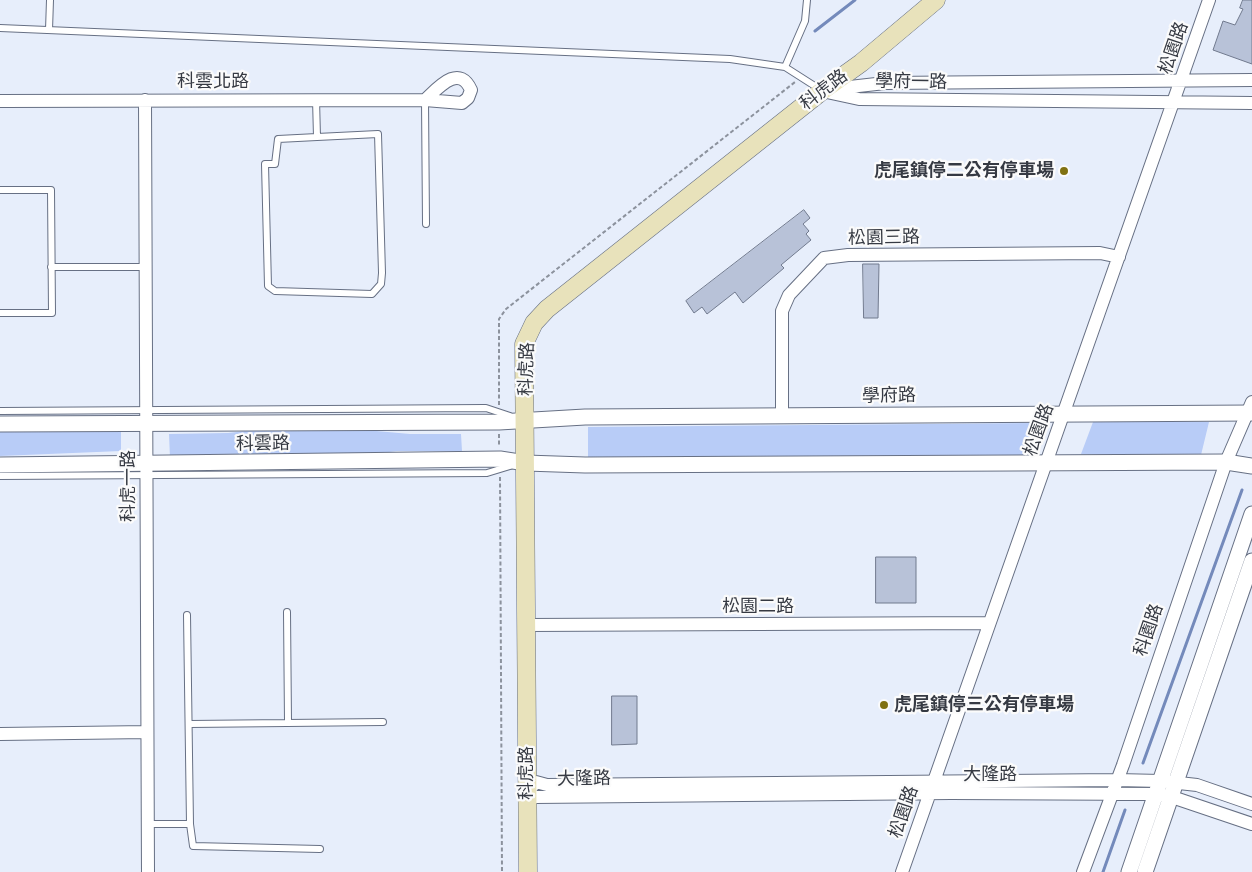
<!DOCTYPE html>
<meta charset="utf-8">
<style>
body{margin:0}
canvas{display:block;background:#e7eefb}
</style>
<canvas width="1252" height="872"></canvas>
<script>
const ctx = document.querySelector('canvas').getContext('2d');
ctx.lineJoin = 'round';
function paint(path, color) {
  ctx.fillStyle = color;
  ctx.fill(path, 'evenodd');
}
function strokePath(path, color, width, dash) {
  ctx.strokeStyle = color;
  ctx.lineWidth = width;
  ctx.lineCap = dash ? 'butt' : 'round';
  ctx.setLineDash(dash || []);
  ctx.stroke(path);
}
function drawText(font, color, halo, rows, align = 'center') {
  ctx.font = font + ' "Zilla Slab","Noto Sans TC",serif';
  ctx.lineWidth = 4.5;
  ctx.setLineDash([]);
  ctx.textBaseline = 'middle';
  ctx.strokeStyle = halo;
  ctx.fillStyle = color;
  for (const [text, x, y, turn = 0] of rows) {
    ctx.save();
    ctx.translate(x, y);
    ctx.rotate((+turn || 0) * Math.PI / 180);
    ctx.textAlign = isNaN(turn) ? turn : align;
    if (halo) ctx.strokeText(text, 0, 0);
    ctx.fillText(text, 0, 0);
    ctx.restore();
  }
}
const green = new Path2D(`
 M1093,422H1209L1201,455L1081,454Z
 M1037,423L1024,455L588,457V427Z
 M121,430V451L0,456V431Z
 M254,430H365L410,434H461L462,451H397L366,455L170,458L169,434L228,433Z`);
const stream = new Path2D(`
 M815,31L855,0
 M1143,763L1242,490
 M1103,872L1125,810`);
const building = new Path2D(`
 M1243,0H1252V64L1213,50L1223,21L1235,25L1243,9L1240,8Z
 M804,210L810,218L803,224L809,231L806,234L811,240L781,265L784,268L743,303L735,292L707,314L702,307L694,313L686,301Z
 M863,264H879L878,318H864Z
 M876,557H916V603H876Z
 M612,696H637V744L612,745Z`);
const path = new Path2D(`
 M499,405V319L506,309L795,82
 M499,434V447
 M500,477L502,872`);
const service = new Path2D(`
 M0,28L730,59L785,67L821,90
 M49,30L50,0
 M785,67L805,21L807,0
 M316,99L317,137L278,139L275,164H265L268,286L275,291L372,294L381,284L382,273L378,134L317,137
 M425,100L426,224
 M0,190H51L52,313H0
 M51,267H146
 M0,411L486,408L510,416
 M0,476L487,473L510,466
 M287,612L288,722
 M190,724L383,722
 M148,824H190L187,615
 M190,824L193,846L320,849`);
const minor = new Path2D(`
 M832,89L885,83L1252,80
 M822,91L859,99L1252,103
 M145,100L148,872
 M0,101L425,100L462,103L468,98L471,90C459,63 438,88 425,100
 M782,416V311L789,295L824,258L848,255L1100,253L1119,257
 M527,625L989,623
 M0,734L147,732
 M1252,804L1197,785L1161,781L1117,780L547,785L536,782L527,793L535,797L951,793L1157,794L1172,797L1252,824
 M902,872L1209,0
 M1083,872L1123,765L1226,462L1252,402`);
const tertiary = new Path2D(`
 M0,424L499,422L585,417L1252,413
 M0,465L500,459L526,463L585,465L1226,462L1252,466
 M1129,872L1252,514
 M1145,872L1252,561`);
const secondary = new Path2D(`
 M528,872L524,344L534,323L547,309L822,91L861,63L936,0`);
const markers = [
 [1064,171,5,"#807111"],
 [884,705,5,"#807111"]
];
const streetNames = [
 ["松園路",1174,48,-71],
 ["科雲北路",213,82],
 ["學府一路",911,82,1],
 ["科虎路",824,90,-37],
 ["松園三路",884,238,-1],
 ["科虎路",527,369,-88],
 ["學府路",889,396,-1],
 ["松園路",1039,430,-70],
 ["科雲路",263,444,-1],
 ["科虎一路",129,486,-90],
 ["松園二路",758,607],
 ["科園路",1149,630,-71],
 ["科虎路",527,773,-90],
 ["大隆路",990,775],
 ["大隆路",584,779,-1],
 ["松園路",904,812,-71]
];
const poiNames = [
 ["虎尾鎮停二公有停車場",1054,171],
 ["虎尾鎮停三公有停車場",894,705,"left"]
];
paint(green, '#b8ccf7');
strokePath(stream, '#748abb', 3);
paint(building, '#b8c2d8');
strokePath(building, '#717a8e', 1);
strokePath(service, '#677084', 8);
strokePath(minor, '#677084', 14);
strokePath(tertiary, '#677084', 17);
strokePath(secondary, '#677084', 19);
strokePath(path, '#8c929d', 2, [4, 2.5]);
strokePath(service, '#fff', 6);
strokePath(minor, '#fff', 12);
strokePath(tertiary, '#fff', 15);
strokePath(secondary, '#e8e2bb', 18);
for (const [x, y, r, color] of markers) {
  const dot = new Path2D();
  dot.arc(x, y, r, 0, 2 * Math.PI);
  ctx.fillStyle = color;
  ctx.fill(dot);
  strokePath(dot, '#fbfbfb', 2);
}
drawText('18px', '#363a43', '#fbfbfb', streetNames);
drawText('bold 18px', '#363a43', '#fbfbfb', poiNames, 'right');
</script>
